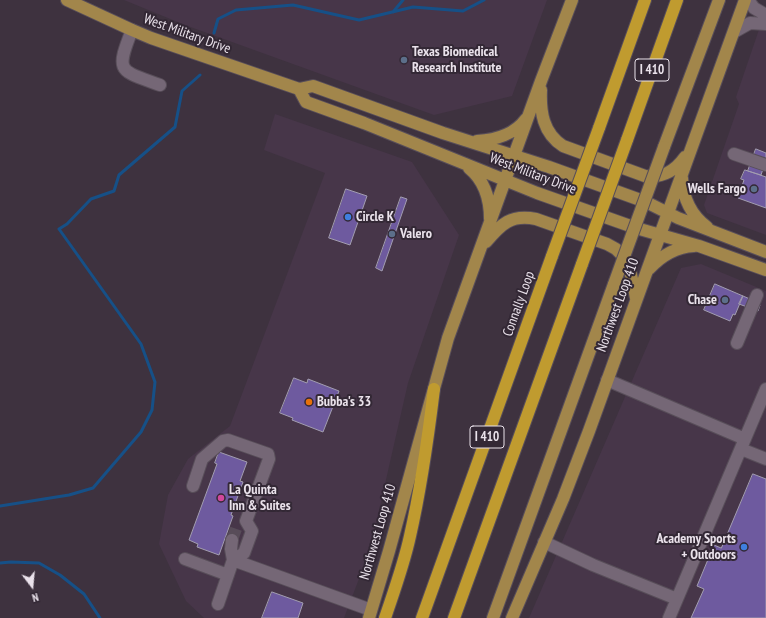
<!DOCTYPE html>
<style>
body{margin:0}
#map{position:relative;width:766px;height:618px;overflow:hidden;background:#3e323f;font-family:"PT Sans Narrow",sans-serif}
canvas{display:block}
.north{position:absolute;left:12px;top:566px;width:40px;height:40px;-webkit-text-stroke:3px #332835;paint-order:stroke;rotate:164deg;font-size:11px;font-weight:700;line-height:16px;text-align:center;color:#eae2eb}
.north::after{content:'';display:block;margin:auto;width:14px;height:18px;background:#eae2eb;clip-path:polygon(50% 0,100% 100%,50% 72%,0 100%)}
</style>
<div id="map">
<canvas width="766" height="618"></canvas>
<div class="north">N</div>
</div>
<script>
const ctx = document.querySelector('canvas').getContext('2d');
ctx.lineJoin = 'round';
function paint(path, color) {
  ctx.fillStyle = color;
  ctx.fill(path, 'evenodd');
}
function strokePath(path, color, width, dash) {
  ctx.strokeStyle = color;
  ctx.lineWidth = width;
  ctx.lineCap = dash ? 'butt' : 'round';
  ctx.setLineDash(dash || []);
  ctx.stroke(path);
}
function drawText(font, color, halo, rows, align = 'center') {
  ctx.font = font + ' "PT Sans Narrow",sans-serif';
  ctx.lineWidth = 4;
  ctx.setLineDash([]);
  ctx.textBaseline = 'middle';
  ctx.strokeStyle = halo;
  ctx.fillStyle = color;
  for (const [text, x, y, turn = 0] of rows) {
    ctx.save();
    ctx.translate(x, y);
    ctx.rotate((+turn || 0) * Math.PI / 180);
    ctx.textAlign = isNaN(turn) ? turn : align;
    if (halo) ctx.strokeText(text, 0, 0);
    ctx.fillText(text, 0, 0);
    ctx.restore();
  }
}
const built = new Path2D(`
 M124,0H547L512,96L434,115L185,25Z
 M766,9V235L707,213L704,205L739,104L736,97Z
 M275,114L412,162L459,235L408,383L370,550L344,618H204L186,601L159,544L168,495L188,459L230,426L325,173L264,150Z
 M701,264L766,291V618H529L681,268Z`);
const stream = new Path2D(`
 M393,12L403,0
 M214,33L218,19L236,10L293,5L359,20L413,7L463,11L484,0
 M0,506L69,495L93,488L141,432L152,410L155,382L141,344L59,229L67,224L91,199L114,191L119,175L175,127L182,91L200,75
 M0,563L11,562L39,563L60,575L84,594L100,618`);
const building = new Path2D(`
 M756,149L766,153V160L761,175L748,171Z
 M745,170L766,177V208L738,198L744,180L741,179Z
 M346,189L367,196L350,245L329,238Z
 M401,197L407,199L382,271L376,268Z
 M715,284L743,296L735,315L733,314L730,321L704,310Z
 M743,296L759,303V305H760L758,311L739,304Z
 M294,378L307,383L308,379L339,391L323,432L292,420L293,418L280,413Z
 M219,452L247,462L240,481L243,482L231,515L233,516L219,555L197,547L198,544L189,540L217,464L215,463Z
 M753,474L766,479V618H691L704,589L697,586L714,545L721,548Z
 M272,592L303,603L298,618H262Z`);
const minorTunnel = new Path2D(`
 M232,540L237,526`);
const minor = new Path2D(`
 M748,0L754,8L766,15
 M132,30C115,73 119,70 160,85
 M734,32L750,23L766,24
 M734,154L766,165
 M737,343L757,295
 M607,380L745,439
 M741,449L766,459
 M193,486L202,459L223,441L228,440L268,454L269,459L246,521L252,531L244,553L233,560L218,604
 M232,540L231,549L233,560L371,610
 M544,542L593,565L677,599
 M185,559L228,575
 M669,618L766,389`);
const major = new Path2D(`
 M67,0L132,30L151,38L299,89L313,86L443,133L549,167L646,202L678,218L766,252
 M299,89L306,102L364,123L537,193L636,228L699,246L766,270
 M541,90C540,112 543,133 563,146L645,176C663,178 675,171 685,157
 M477,141C495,140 515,134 526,119
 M664,147L719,0
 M469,168C485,181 490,199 490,219
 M682,178C683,198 691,215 707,227
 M486,242C501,224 511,214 536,219L607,244L616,249L623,256L629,267L633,283L636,298
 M649,269C661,256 676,247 694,246
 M369,618L389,551L448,338L541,81L572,0
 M493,618L614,284
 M512,618L563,499L589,431L745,0`);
const highway = new Path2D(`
 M599,128L645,0
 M627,140L677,0
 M385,618C394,591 404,564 410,536C421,488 428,438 434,389
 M422,618L552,256
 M454,618L582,264`);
const majorBridge = new Path2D(`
 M614,284L664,147`);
const highwayBridge = new Path2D(`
 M552,256L599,128
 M582,264L627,140`);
const markers = [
 [404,60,4,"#5c6f8a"],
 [754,189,4,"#5c6f8a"],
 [348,217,4,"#3f7fe0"],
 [392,234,4,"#5c6f8a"],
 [725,300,4,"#5c6f8a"],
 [309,402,4,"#e8710a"],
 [221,498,4,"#d1479c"],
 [744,547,4,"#3f7fe0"]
];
const shields = [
 [652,70,34],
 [487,437,34]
];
const shieldNames = [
 ["I 410",652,70],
 ["I 410",487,437]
];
const streetNames = [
 ["West Military Drive",187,34,20],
 ["West Military Drive",533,174,21],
 ["Connally Loop",519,304,-70],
 ["Northwest Loop 410",618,305,-70],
 ["Northwest Loop 410",378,532,-74]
];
const poiNames = [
 ["Texas Biomedical",412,52],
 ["Research Institute",412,68],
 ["Wells Fargo",746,189,"right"],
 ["Circle K",356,217],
 ["Valero",400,234],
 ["Chase",717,300,"right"],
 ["Bubba's 33",317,402],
 ["La Quinta",229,490],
 ["Inn & Suites",229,506],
 ["Academy Sports",736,539,"right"],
 ["+ Outdoors",736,555,"right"]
];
paint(built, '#473649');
strokePath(stream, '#165087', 3);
paint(building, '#6e5a9f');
strokePath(building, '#a29db0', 1);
strokePath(minorTunnel, '#584c59', 12, [12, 6]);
strokePath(minor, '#584e59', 14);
strokePath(major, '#584e59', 14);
strokePath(highway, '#584e59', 14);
strokePath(minor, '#756776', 12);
strokePath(major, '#a2864b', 12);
strokePath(highway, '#c09b2f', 12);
strokePath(majorBridge, '#584e59', 14, []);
strokePath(highwayBridge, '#584e59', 14, []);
strokePath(majorBridge, '#a2864b', 12);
strokePath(highwayBridge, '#c09b2f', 12);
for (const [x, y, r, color] of markers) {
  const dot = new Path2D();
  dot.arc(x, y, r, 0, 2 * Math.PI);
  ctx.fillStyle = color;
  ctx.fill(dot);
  strokePath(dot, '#332835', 1.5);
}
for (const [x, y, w] of shields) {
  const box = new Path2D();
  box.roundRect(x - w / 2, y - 11, w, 22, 3);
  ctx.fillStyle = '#332835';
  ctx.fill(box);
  strokePath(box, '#eae2eb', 1);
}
drawText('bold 13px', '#eae2eb', null, shieldNames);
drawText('14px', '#eae2eb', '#332835', streetNames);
drawText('bold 14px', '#eae2eb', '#332835', poiNames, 'left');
</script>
